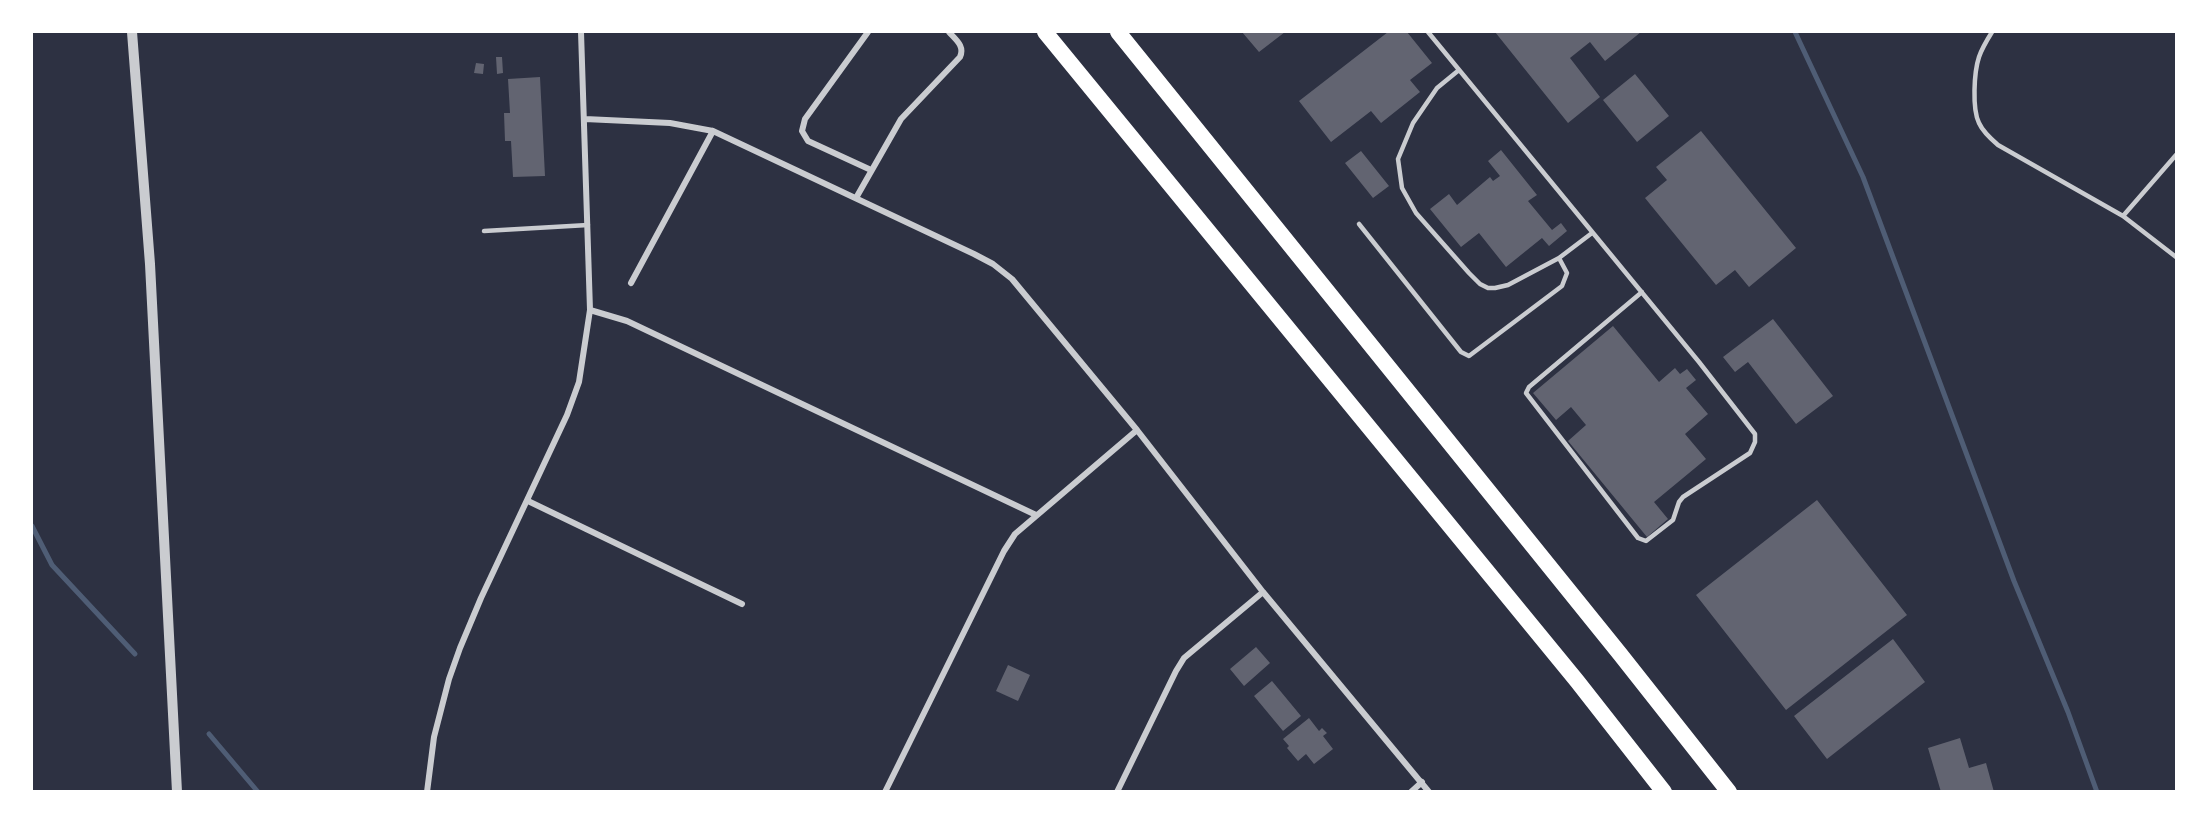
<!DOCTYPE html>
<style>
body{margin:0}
#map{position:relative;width:2208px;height:823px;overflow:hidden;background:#2d3142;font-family:"Fira Sans",sans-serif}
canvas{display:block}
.frame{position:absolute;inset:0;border:33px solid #fff;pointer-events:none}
</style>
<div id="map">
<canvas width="2208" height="823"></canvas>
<div class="frame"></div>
</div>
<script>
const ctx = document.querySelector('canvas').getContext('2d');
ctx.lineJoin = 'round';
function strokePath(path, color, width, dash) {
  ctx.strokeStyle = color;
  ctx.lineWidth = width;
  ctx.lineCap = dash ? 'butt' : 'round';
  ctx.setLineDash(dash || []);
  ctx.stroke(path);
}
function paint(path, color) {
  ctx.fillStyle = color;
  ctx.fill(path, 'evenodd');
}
const stream = new Path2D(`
 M1795,32L1863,177L2014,581L2068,712L2097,792
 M32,526L52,565L135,654
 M209,734L258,792`);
const building = new Path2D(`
 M1242,32H1285L1259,52Z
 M1388,32H1407L1432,63L1410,80L1420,92L1381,123L1371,111L1331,142L1299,101Z
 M1495,32H1641L1605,61L1590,42L1570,58L1600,97L1568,123Z
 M496,57H502L503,73L497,74Z
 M476,63L484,64L483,74L474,73Z
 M1635,74L1669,116L1637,142L1603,100Z
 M540,77L545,176L513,177L511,141H505L504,113H510L508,79Z
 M1701,131L1796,248L1749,287L1735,270L1716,285L1645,198L1667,180L1656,167Z
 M1501,150L1537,195L1528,201L1552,230L1561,223L1567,231L1549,246L1542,238L1506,267L1479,233L1461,247L1430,209L1449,194L1457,205L1490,177L1493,181L1500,176L1488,161Z
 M1361,151L1389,186L1373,198L1345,163Z
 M1773,319L1833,396L1796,424L1748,362L1735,372L1723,357Z
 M1613,326L1659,382L1675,368L1680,374L1687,369L1696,380L1686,388L1708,414L1685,434L1706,459L1654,502L1668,519L1647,537L1568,441L1586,425L1571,407L1556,420L1533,393Z
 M1817,500L1907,615L1786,710L1696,595Z
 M1893,639L1925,682L1827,759L1794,716Z
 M1256,647L1270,663L1244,686L1230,669Z
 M1008,665L1030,675L1018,701L996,691Z
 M1272,681L1301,716L1283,731L1254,696Z
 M1309,718L1319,731L1322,728L1327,733L1323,736L1333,749L1314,764L1306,754L1298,761L1287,748L1289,746L1283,739Z
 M1960,738L1969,768L1986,763L1994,792H1941L1928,748Z`);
const service = new Path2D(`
 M1428,32L1699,362L1755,434V442L1750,453L1683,497L1679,502L1673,520L1646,541L1638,538L1526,393L1529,387L1642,292
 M1992,32C1987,40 1982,48 1979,57C1974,72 1972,109 1979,123C1983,132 1991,139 1998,145L2123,216L2176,257
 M1459,70L1437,88L1413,123L1398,159L1402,188L1416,213L1469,273L1480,284L1488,288H1495L1508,285L1559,258
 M2123,216L2176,155
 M1359,224L1461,352L1469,356L1562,286L1567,273L1559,258L1592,233
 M484,231L588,225`);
const minor = new Path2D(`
 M868,32L805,119L802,131L808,141L871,170
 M585,119L670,123L713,131L974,254L993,264L1012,279L1137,430L1263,592L1429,792
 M856,198L901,119L960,57C965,46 956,40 949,32
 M631,283L713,131
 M590,310L627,321L1036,515
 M528,501L742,604
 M427,792L434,737L449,679L460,648L481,598L567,415L579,382L590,310L581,32
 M885,792L1004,551L1015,534L1137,430
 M1117,792L1176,671L1184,658L1263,592
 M1411,792L1422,782`);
const tertiary = new Path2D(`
 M132,32L150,264L177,792`);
const motorway = new Path2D(`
 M1045,32L1577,681L1664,792
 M1118,32L1620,654L1729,792`);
strokePath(stream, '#4f5d75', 5);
paint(building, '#626471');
strokePath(service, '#caccd0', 4.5);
strokePath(minor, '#caccd0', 6);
strokePath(tertiary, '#caccd0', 10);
strokePath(motorway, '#fff', 16);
</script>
